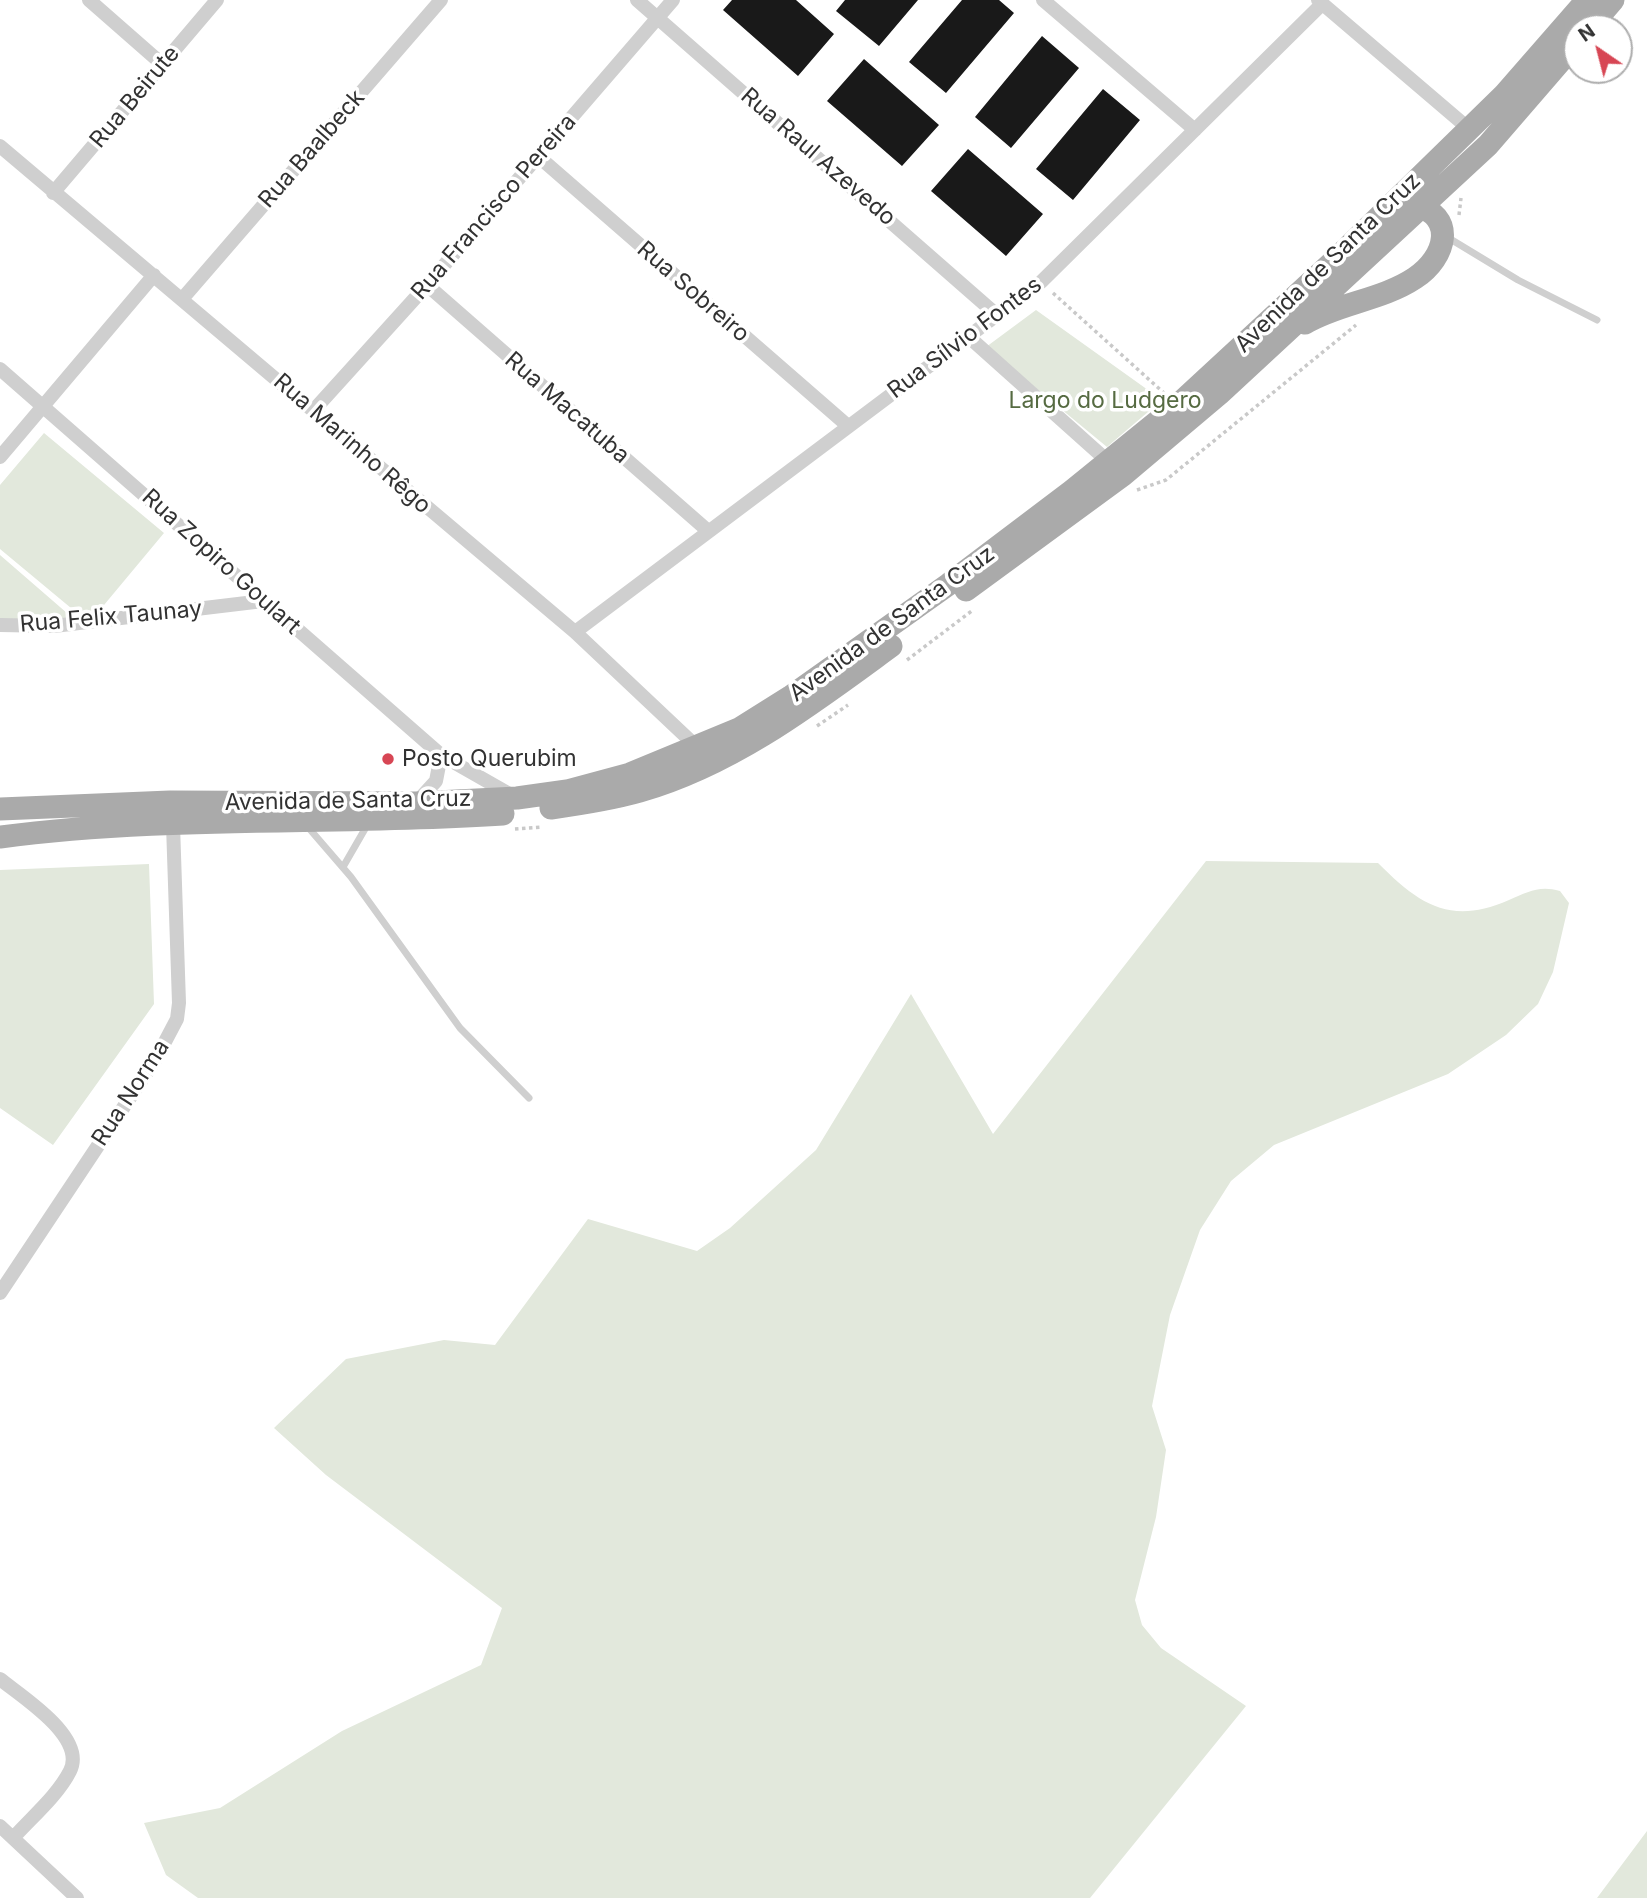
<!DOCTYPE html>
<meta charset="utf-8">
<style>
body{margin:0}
#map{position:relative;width:1647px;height:1898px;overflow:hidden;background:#fff;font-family:Inter,sans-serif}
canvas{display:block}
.north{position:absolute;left:1563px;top:14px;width:70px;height:70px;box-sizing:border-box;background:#fff;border:2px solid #adadad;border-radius:50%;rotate:325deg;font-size:19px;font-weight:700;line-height:28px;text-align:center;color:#323232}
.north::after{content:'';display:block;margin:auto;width:24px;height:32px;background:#d74654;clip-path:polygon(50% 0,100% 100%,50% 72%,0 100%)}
</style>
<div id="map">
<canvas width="1647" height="1898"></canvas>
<div class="north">N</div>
</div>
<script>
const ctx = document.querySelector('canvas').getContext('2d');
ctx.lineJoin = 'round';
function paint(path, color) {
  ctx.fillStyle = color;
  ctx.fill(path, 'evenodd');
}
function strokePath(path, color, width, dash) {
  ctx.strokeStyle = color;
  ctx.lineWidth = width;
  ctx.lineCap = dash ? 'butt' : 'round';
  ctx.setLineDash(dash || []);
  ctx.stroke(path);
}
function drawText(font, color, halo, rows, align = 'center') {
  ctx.font = font + ' Inter,sans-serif';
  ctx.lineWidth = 7;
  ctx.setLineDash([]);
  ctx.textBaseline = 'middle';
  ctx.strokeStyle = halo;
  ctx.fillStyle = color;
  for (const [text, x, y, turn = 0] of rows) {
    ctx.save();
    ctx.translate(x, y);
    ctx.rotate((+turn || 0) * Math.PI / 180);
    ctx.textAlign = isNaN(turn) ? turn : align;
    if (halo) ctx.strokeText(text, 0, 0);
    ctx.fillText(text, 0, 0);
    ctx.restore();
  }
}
const green = new Path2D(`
 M1036,310L1162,400L1107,447L986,347Z
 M44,433L164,533L89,623L0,549V485Z
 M0,555L75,620L0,621Z
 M1206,861L1378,863C1419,904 1450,926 1509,900C1528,892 1539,885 1560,891L1569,903L1553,972L1538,1004L1506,1035L1448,1074L1274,1145L1231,1181L1200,1230L1170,1315L1152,1406L1166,1450L1156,1517L1135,1600L1142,1625L1161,1648L1246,1706L1090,1898H198L166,1875L144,1823L220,1808L342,1731L481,1665L502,1608L326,1475L274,1428L346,1359L444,1340L495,1345L588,1219L697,1251L730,1228L816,1150L911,994L993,1134Z
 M149,864L154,1004L53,1145L0,1108V870Z
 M1647,1831V1898H1597Z`);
const building = new Path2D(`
 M732,0H796L834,34L798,76L723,10Z
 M845,0H918L879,46L836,11Z
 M962,0H999L1014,13L946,93L909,62Z
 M1042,36L1079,68L1011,148L975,117Z
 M864,59L939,125L902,166L827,101Z
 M1103,89L1140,120L1073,200L1036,169Z
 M968,149L1043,214L1006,256L931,191Z`);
const path = new Path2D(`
 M1459,215L1461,198
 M1053,293L1164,393
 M1137,490L1166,480L1356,325
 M907,660L973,610
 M817,726L848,705
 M515,829L542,827`);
const service = new Path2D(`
 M1447,237L1518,280L1597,320
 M307,826L351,877L460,1028L529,1098
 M343,867L369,822`);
const minor = new Path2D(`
 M89,0L162,64
 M637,0L998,316
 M1043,0L1195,130
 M1318,0L1468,128
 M0,146L575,632L698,748
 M539,157L848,426
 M53,193L217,0
 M427,285L707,530
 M183,298L441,0
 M970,338L1112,465
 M0,369L441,755L513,796
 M313,411L427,285L673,0
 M0,457L154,275
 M0,625L54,626L263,601
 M575,632L1041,282L1322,4
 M416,803L436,781L441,755
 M0,1293L157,1057L177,1019L179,1003L173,825
 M0,1679C22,1697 87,1737 70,1771C58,1795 32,1817 14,1837
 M0,1826L77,1898`);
const primary = new Path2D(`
 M1589,28L1613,0
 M1305,323C1339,303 1382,300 1415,278C1446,258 1458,215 1412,204
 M966,590L1123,475L1219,394L1488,145L1577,42
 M551,808C580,804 612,799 640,791C734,764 813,703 891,646
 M0,809L170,802L416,803L517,798L567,791L630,774L739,729L790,697L949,584L1072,491L1178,405L1336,259L1504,95L1587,0
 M0,837C166,815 336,825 503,814`);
const markers = [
 [388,759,7,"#d74654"]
];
const streetNames = [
 ["Rua Beirute",135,97,-50],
 ["Rua Baalbeck",312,149,-49],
 ["Rua Raul Azevedo",818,157,41],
 ["Rua Francisco Pereira",494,207,-49],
 ["Avenida de Santa Cruz",1328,263,-44],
 ["Rua Sobreiro",693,292,41],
 ["Rua Sílvio Fontes",965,338,-37],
 ["Rua Macatuba",567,408,41],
 ["Rua Marinho Rêgo",352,444,41],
 ["Rua Zopiro Goulart",221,562,42],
 ["Rua Felix Taunay",111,617,-5],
 ["Avenida de Santa Cruz",892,624,-36],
 ["Avenida de Santa Cruz",348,801,-1],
 ["Rua Norma",131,1093,-57]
];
const parkNames = [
 ["Largo do Ludgero",1105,401]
];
const poiNames = [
 ["Posto Querubim",402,759]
];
paint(green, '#e2e8dc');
paint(building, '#191919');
strokePath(path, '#c9c9c9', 3.5, [3.5, 3.5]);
strokePath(service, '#cfcfcf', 7);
strokePath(minor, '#cfcfcf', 14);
strokePath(primary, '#aaa', 23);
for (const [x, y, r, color] of markers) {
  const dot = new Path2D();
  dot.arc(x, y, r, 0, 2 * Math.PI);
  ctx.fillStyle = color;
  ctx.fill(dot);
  strokePath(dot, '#fff', 2.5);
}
drawText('23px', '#323232', '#fff', streetNames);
drawText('23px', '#566b42', '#fff', parkNames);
drawText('23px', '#323232', '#fff', poiNames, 'left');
</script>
